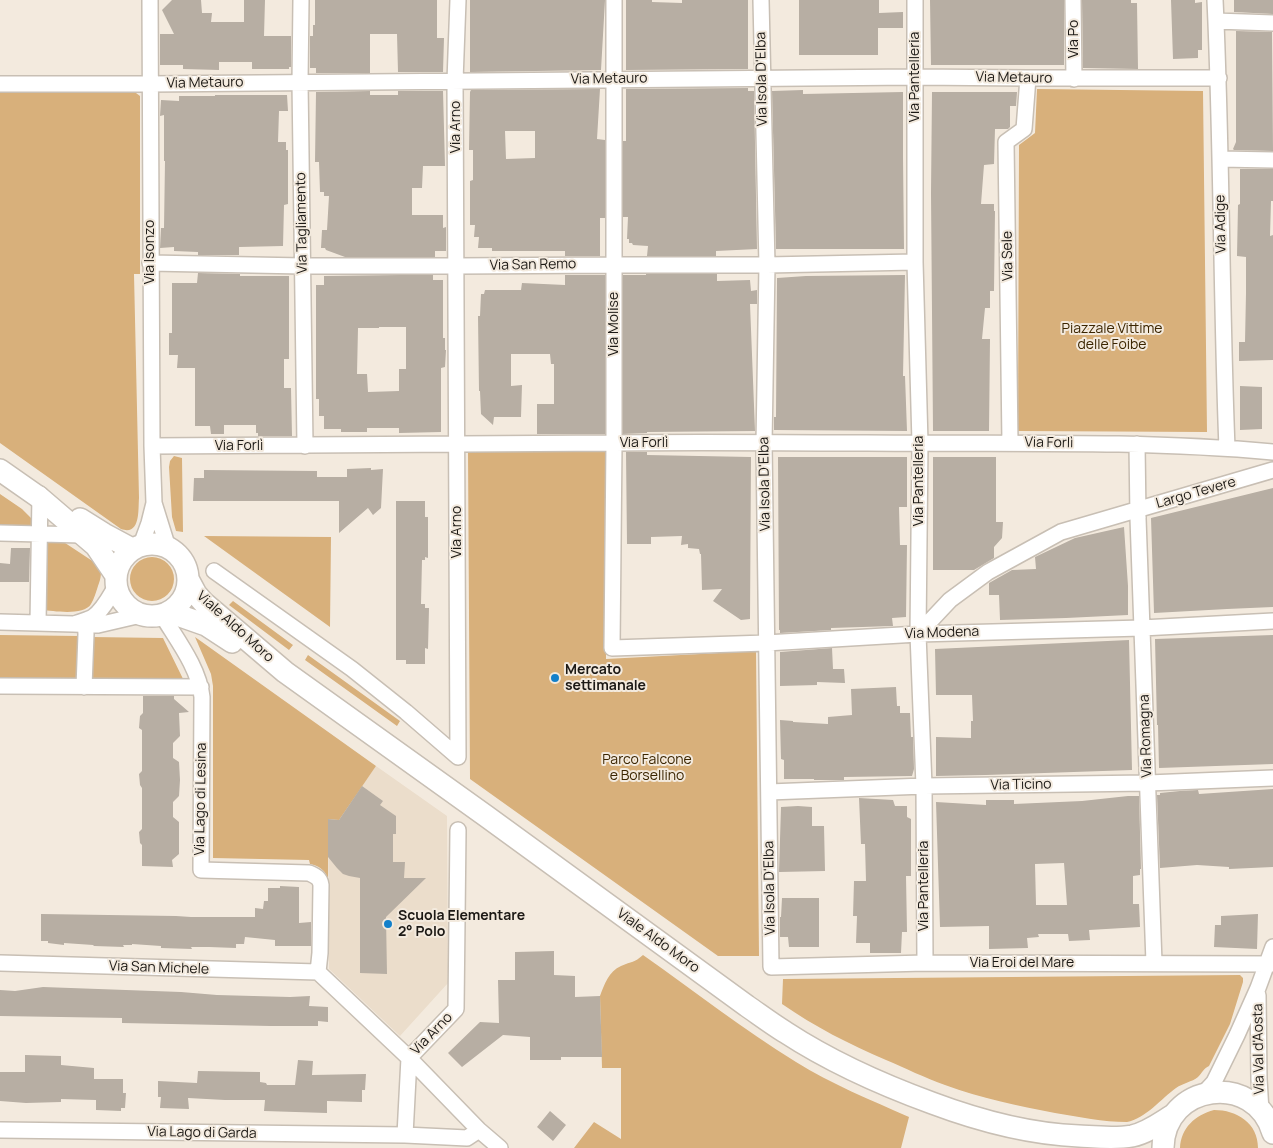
<!DOCTYPE html>
<meta charset="utf-8">
<style>
body{margin:0}
canvas{display:block;background:#f3eade}
</style>
<canvas width="1273" height="1148"></canvas>
<script>
const ctx = document.querySelector('canvas').getContext('2d');
ctx.lineJoin = 'round';
function paint(path, color) {
  ctx.fillStyle = color;
  ctx.fill(path, 'evenodd');
}
function strokePath(path, color, width, dash) {
  ctx.strokeStyle = color;
  ctx.lineWidth = width;
  ctx.lineCap = dash ? 'butt' : 'round';
  ctx.setLineDash(dash || []);
  ctx.stroke(path);
}
function drawText(font, color, halo, rows, align = 'center') {
  ctx.font = font + ' Manrope,sans-serif';
  ctx.lineWidth = 4;
  ctx.setLineDash([]);
  ctx.textBaseline = 'middle';
  ctx.strokeStyle = halo;
  ctx.fillStyle = color;
  for (const [text, x, y, turn = 0] of rows) {
    ctx.save();
    ctx.translate(x, y);
    ctx.rotate((+turn || 0) * Math.PI / 180);
    ctx.textAlign = isNaN(turn) ? turn : align;
    if (halo) ctx.strokeText(text, 0, 0);
    ctx.fillText(text, 0, 0);
    ctx.restore();
  }
}
const built = new Path2D(`
 M376,766L447,816L448,983L400,1036L329,969L328,819L362,786Z`);
const green = new Path2D(`
 M1037,89L1203,91L1207,432L1018,431L1019,145L1035,133Z
 M0,93H136L140,96V274H134L139,498C138,509 141,536 121,529L0,443Z
 M606,449V659L756,651L759,956H718L470,779L468,450Z
 M174,456L182,458L183,532L176,531L172,517L169,467L170,461Z
 M0,494L22,509L35,522L34,530L0,529Z
 M204,536L331,537L330,627Z
 M42,537H56L97,564C103,571 101,578 98,586C96,592 94,599 91,604C84,616 54,611 42,610Z
 M130 579a22 22 0 1 1 44 0a22 22 0 1 1-44 0Z
 M233,601L293,645L289,650L229,605Z
 M0,635L79,636L78,684H0Z
 M91,637L163,638L186,685L91,684Z
 M195,637L376,766L339,820L328,819V878C324,869 319,866 310,864L309,860L213,858V686L211,674Z
 M308,655L400,721L397,726L305,660Z
 M643,955C694,991 743,1029 796,1062C831,1084 871,1100 909,1117L901,1148H574L594,1122L621,1139V1068H602L600,996C604,985 609,971 621,966C632,961 634,963 643,955Z
 M1240,975L1243,978V982L1230,1024L1209,1066C1204,1068 1202,1073 1198,1077C1192,1082 1183,1083 1176,1088C1162,1098 1145,1119 1127,1122C1103,1122 1079,1117 1055,1113C1018,1106 981,1098 945,1085C925,1078 905,1068 886,1060C849,1044 815,1027 782,1004L783,979Z
 M1214,1110C1237,1110 1258,1123 1258,1148H1180C1181,1128 1195,1115 1214,1110Z`);
const building = new Path2D(`
 M172,0H201L202,13H212L211,22H244V0H265L264,36H291V67H289V69H252V62H219V70L183,69V65H160V34H174L162,10Z
 M315,0H437V38H444L443,72H398L397,34H370V73H316V68H310V36H313V25H315Z
 M470,0H605L601,70L470,72Z
 M626,0H652V2L682,3V0H748V69L626,70Z
 M799,0H879V13L903,12V28H878V55H799Z
 M930,0H1064V65H931Z
 M1082,0H1131V3H1137L1138,69L1083,68Z
 M1171,0H1195V3L1202,2V50H1198V58L1173,59Z
 M1234,0H1273V14L1234,12Z
 M1236,31L1272,32L1273,151L1234,150L1233,149L1236,142Z
 M748,88V91H754L757,249L716,251V256H647L648,246L633,245L632,243H629V239H627L628,217H623V141H626V89Z
 M600,89L597,139L605,140V218H600V256H565V251H492V248H478L479,237H474L475,225H470V181L473,180V150H469L470,92L471,90ZM505,131H535V158L506,159Z
 M803,90V94L903,92V157L904,249H776L772,91Z
 M370,91V95H398V91H443L445,166H423L422,188H412V215H443V228L446,227V251H435V257H345L326,250L325,248H321L322,230H327L329,196H324V192H320L319,162H315L316,92Z
 M932,92H1017L1016,106H1010V127L1008,129H995L994,164L984,165L981,204H994V211H995L994,291H990V308H985L982,339H990L989,431H933L931,193Z
 M215,95H287L288,111H279L278,142H286V150H288V204L284,205L283,246L239,247V255H198V252L174,251V247L160,248L161,228H164L165,161H164V115L160,116L161,100L179,101V96H215Z
 M1240,169H1273V201H1271L1270,236L1273,235V360L1239,361V342H1245L1246,293V257L1237,256L1238,205L1240,204Z
 M198,273L240,274V276H289V359H284V388H291L292,436H258V433H256V425H224V434H211L210,426H195V368H177L178,355H169V333H172V283H197Z
 M646,274H717V281L750,280L751,291L757,290V304H750L755,431L647,432V433L623,434V275H646Z
 M400,275H433V280H443V338H445V350H446L445,367L441,368V432L399,433V428H367V432H341V429H324V416H319V399H316V285H324V276ZM379,327H406V369H399V391L368,392L367,374H357L358,328H379Z
 M565,275H605V434H537V404H554V364H551L550,354H511V386L522,385L521,417H494L493,425L481,414L480,391H479L478,316H480L481,294H484L485,290H521L522,283L565,285Z
 M905,275L903,376H905L907,431L774,430V417H776L777,278L806,276Z
 M1240,386L1262,387V429L1240,430Z
 M626,452H647V455L751,457L750,619L741,620L713,601L722,589L702,590L701,554H700L699,549L688,548V544L681,545L682,536L651,537V544H627Z
 M778,457H907V507H899L900,545H907L906,617L892,618L893,626L831,628V630L780,633V630H779Z
 M933,457H996V522H1003L1002,538L994,547V558L974,570H933Z
 M371,468V470L383,469L381,508L373,515L368,508L339,533V501H193L194,478H204V470L317,471V477H347V469Z
 M1273,488V607L1227,609L1154,613L1151,518Z
 M396,501H425V517H428V558L425,557V560H422L421,604H425V608H429L428,649L425,648V664H406V660H396Z
 M1124,527L1128,586V615L1066,618L1000,620L999,595H989V583L1012,570L1036,569L1035,557L1075,538Z
 M11,548H30L29,582H0V563L10,564Z
 M1273,635V764L1159,768L1158,725H1157L1155,639Z
 M1129,640L1132,770L986,775L936,776V737L971,738V721H973L972,695H936L935,649Z
 M832,648L833,669H844L845,683L817,682V685L780,686V652Z
 M896,687L897,706H900V713H910L911,737H913L914,769L912,776L844,777V780H814V779H784V760L781,759L780,720L793,721V722L828,724V717L852,715L851,689Z
 M143,696H174V699L189,712L179,713L180,736L173,743V758L179,762L180,780L179,796L173,802V817L179,822V854L172,860L173,867L142,866V845L140,843L139,832L142,829V788L140,785L139,774L142,771V730L139,728L140,716L143,713Z
 M362,786L383,801L380,805L396,816V834H393V862H405L404,878H426L386,917L387,974L360,973V878L349,876L343,874L337,868L328,857V819L339,820Z
 M1273,789V867L1229,869V867L1197,865L1160,868L1157,795H1160V793L1180,791L1198,790L1199,794Z
 M1128,796H1139L1141,869H1140V875L1133,876V904H1139L1140,927L1089,930L1090,940L1069,941L1068,934H1038L1039,937L1027,938L1028,948L989,949V926L940,927L936,802L986,805V800H1014V804L1082,801ZM1064,863L1067,905H1036L1035,864Z
 M859,798L893,800L895,806H907V817L911,819V876H906L907,932H902L901,953H870V943H856L857,916H853L854,881H866L865,844H861Z
 M798,806L812,807V826H824L825,871L779,872L781,807Z
 M280,886L299,887V923L311,922V946H275V940L245,937L244,944H236V948L209,947H191L192,949L161,948V946L132,944V945H123L124,947L94,946L93,945L64,943V945L48,943V941H41V914L176,916L191,917H255V908L263,909L264,901H268V888H280Z
 M782,898H819V947H789L788,937H780V917H781Z
 M1258,914L1257,949L1214,947L1215,925H1221V916Z
 M554,951V975L575,976V997L600,996L602,1057H561V1060H530V1037L503,1035L462,1067L448,1053L480,1022L499,1023L498,980H515V952Z
 M43,987L181,992L217,995L290,997L310,996L309,1006L328,1007V1022L318,1021V1026H271L122,1023V1018L0,1016V990L15,991Z
 M25,1055L61,1056V1065L94,1068V1079H123V1093H126L125,1108H121V1111L96,1110V1100L61,1099V1102L26,1103L0,1101V1072H25Z
 M298,1060L313,1061L312,1075L366,1074L365,1090H362V1102L327,1101V1113L264,1111L265,1100H225L188,1098L189,1109L160,1108L161,1097H158V1081L197,1083L198,1071L260,1072V1082L266,1083L267,1085H295Z
 M550,1111L566,1125L553,1141L537,1127Z`);
const street = new Path2D(`
 M301,0L300,82L305,446
 M614,0V443L612,648L766,643L918,634L1142,628L1273,621
 M761,0L767,265L764,443L771,967L925,963L1273,964
 M915,0V262L920,443L918,634L924,786L925,963
 M1073,0L1074,79
 M1215,0C1222,149 1221,299 1227,448
 M1216,21L1273,23
 M0,84H150L915,77L1028,78H1219
 M1220,159L1273,160
 M150,263L303,266H457L613,265H767L915,262
 M1010,443L1006,142L1024,129L1028,78
 M1137,444L1138,518L1154,963
 M152,446C306,446 460,443 614,443C698,442 783,443 867,443C1003,444 1138,440 1273,452
 M154,503L168,548
 M0,533L82,535L84,531
 M141,545L149,523L154,503L152,446L150,0
 M214,571L352,669L406,712L458,757L455,81L458,0
 M162,615C177,640 199,668 202,697L201,870L309,873C316,876 320,878 321,885L320,953L318,972
 M0,622L73,624L98,625L141,615
 M38,623L40,494
 M77,623C82,621 88,620 93,617C103,610 110,596 116,586
 M918,634L950,600L988,572L1061,532L1273,470
 M0,686L201,687
 M84,687L86,634L85,621
 M769,792L924,786L1148,783L1273,778
 M0,963L318,972
 M318,972L409,1058L479,1130L500,1148
 M1258,995L1259,1079L1261,1111
 M409,1058L456,1009L458,830
 M1203,1094L1214,1082L1237,1035L1258,988L1273,947
 M0,1130L405,1135L467,1138L479,1130
 M405,1135L409,1058`);
const secondary = new Path2D(`
 M0,470L40,498L96,546L115,574
 M80,519L104,534L132,549
 M116 580a36 36 0 1 1 72 0a36 36 0 1 1-72 0Z
 M188,579L196,594L204,603L285,672L486,816L747,1006C760,1015 772,1024 785,1032C831,1062 880,1084 932,1103C980,1121 1028,1134 1079,1136C1097,1137 1115,1139 1132,1136C1147,1133 1160,1123 1173,1115
 M169,612L206,625L232,642
 M1163,1148C1164,1083 1255,1071 1273,1133`);
const markers = [
 [555,678,5,"#1380ca"],
 [388,924,5,"#1380ca"]
];
const streetNames = [
 ["Via Po",1074,39,-90],
 ["Via Pantelleria",915,77,-90],
 ["Via Metauro",1014,78,1],
 ["Via Metauro",609,79,-1],
 ["Via Isola D'Elba",762,79,-91],
 ["Via Metauro",205,83,-1],
 ["Via Arno",456,127,-90],
 ["Via Tagliamento",302,223,-91],
 ["Via Adige",1221,224,-91],
 ["Via Isonzo",150,252,-90],
 ["Via Sele",1008,256,-91],
 ["Via San Remo",533,265,-1],
 ["Via Molise",614,324,-90],
 ["Via Forlì",644,443],
 ["Via Forlì",1049,443,1],
 ["Via Forlì",239,446],
 ["Via Pantelleria",919,481,-90],
 ["Via Isola D'Elba",765,484,-91],
 ["Largo Tevere",1196,493,-16],
 ["Via Arno",457,532,-90],
 ["Viale Aldo Moro",235,627,42],
 ["Via Modena",942,633,-2],
 ["Via Romagna",1146,736,-92],
 ["Via Ticino",1021,785,-1],
 ["Via Lago di Lesina",201,799,-89],
 ["Via Pantelleria",924,886,-90],
 ["Via Isola D'Elba",770,888,-91],
 ["Viale Aldo Moro",658,941,36],
 ["Via Eroi del Mare",1022,963],
 ["Via San Michele",159,968,2],
 ["Via Arno",432,1034,-46],
 ["Via Val d'Aosta",1259,1049,-91],
 ["Via Lago di Garda",202,1133,1]
];
const parkNames = [
 ["Piazzale Vittime",1112,329],
 ["delle Foibe",1112,345],
 ["Parco Falcone",647,760],
 ["e Borsellino",647,776]
];
const poiNames = [
 ["Mercato",565,670],
 ["settimanale",565,686],
 ["Scuola Elementare",398,916],
 ["2° Polo",398,932]
];
paint(built, '#ebddcb');
paint(green, '#d8b07b');
paint(building, '#b7aea3');
strokePath(street, '#c8bfb4', 18);
strokePath(secondary, '#c8bfb4', 24);
strokePath(street, '#fff', 15);
strokePath(secondary, '#fff', 21);
for (const [x, y, r, color] of markers) {
  const dot = new Path2D();
  dot.arc(x, y, r, 0, 2 * Math.PI);
  ctx.fillStyle = color;
  ctx.fill(dot);
  strokePath(dot, '#f3eade', 2);
}
drawText('14px', '#1c1915', '#f3eade', streetNames);
drawText('14px', '#3b2500', '#f3eade', parkNames);
drawText('bold 14px', '#1c1915', '#f3eade', poiNames, 'left');
</script>
